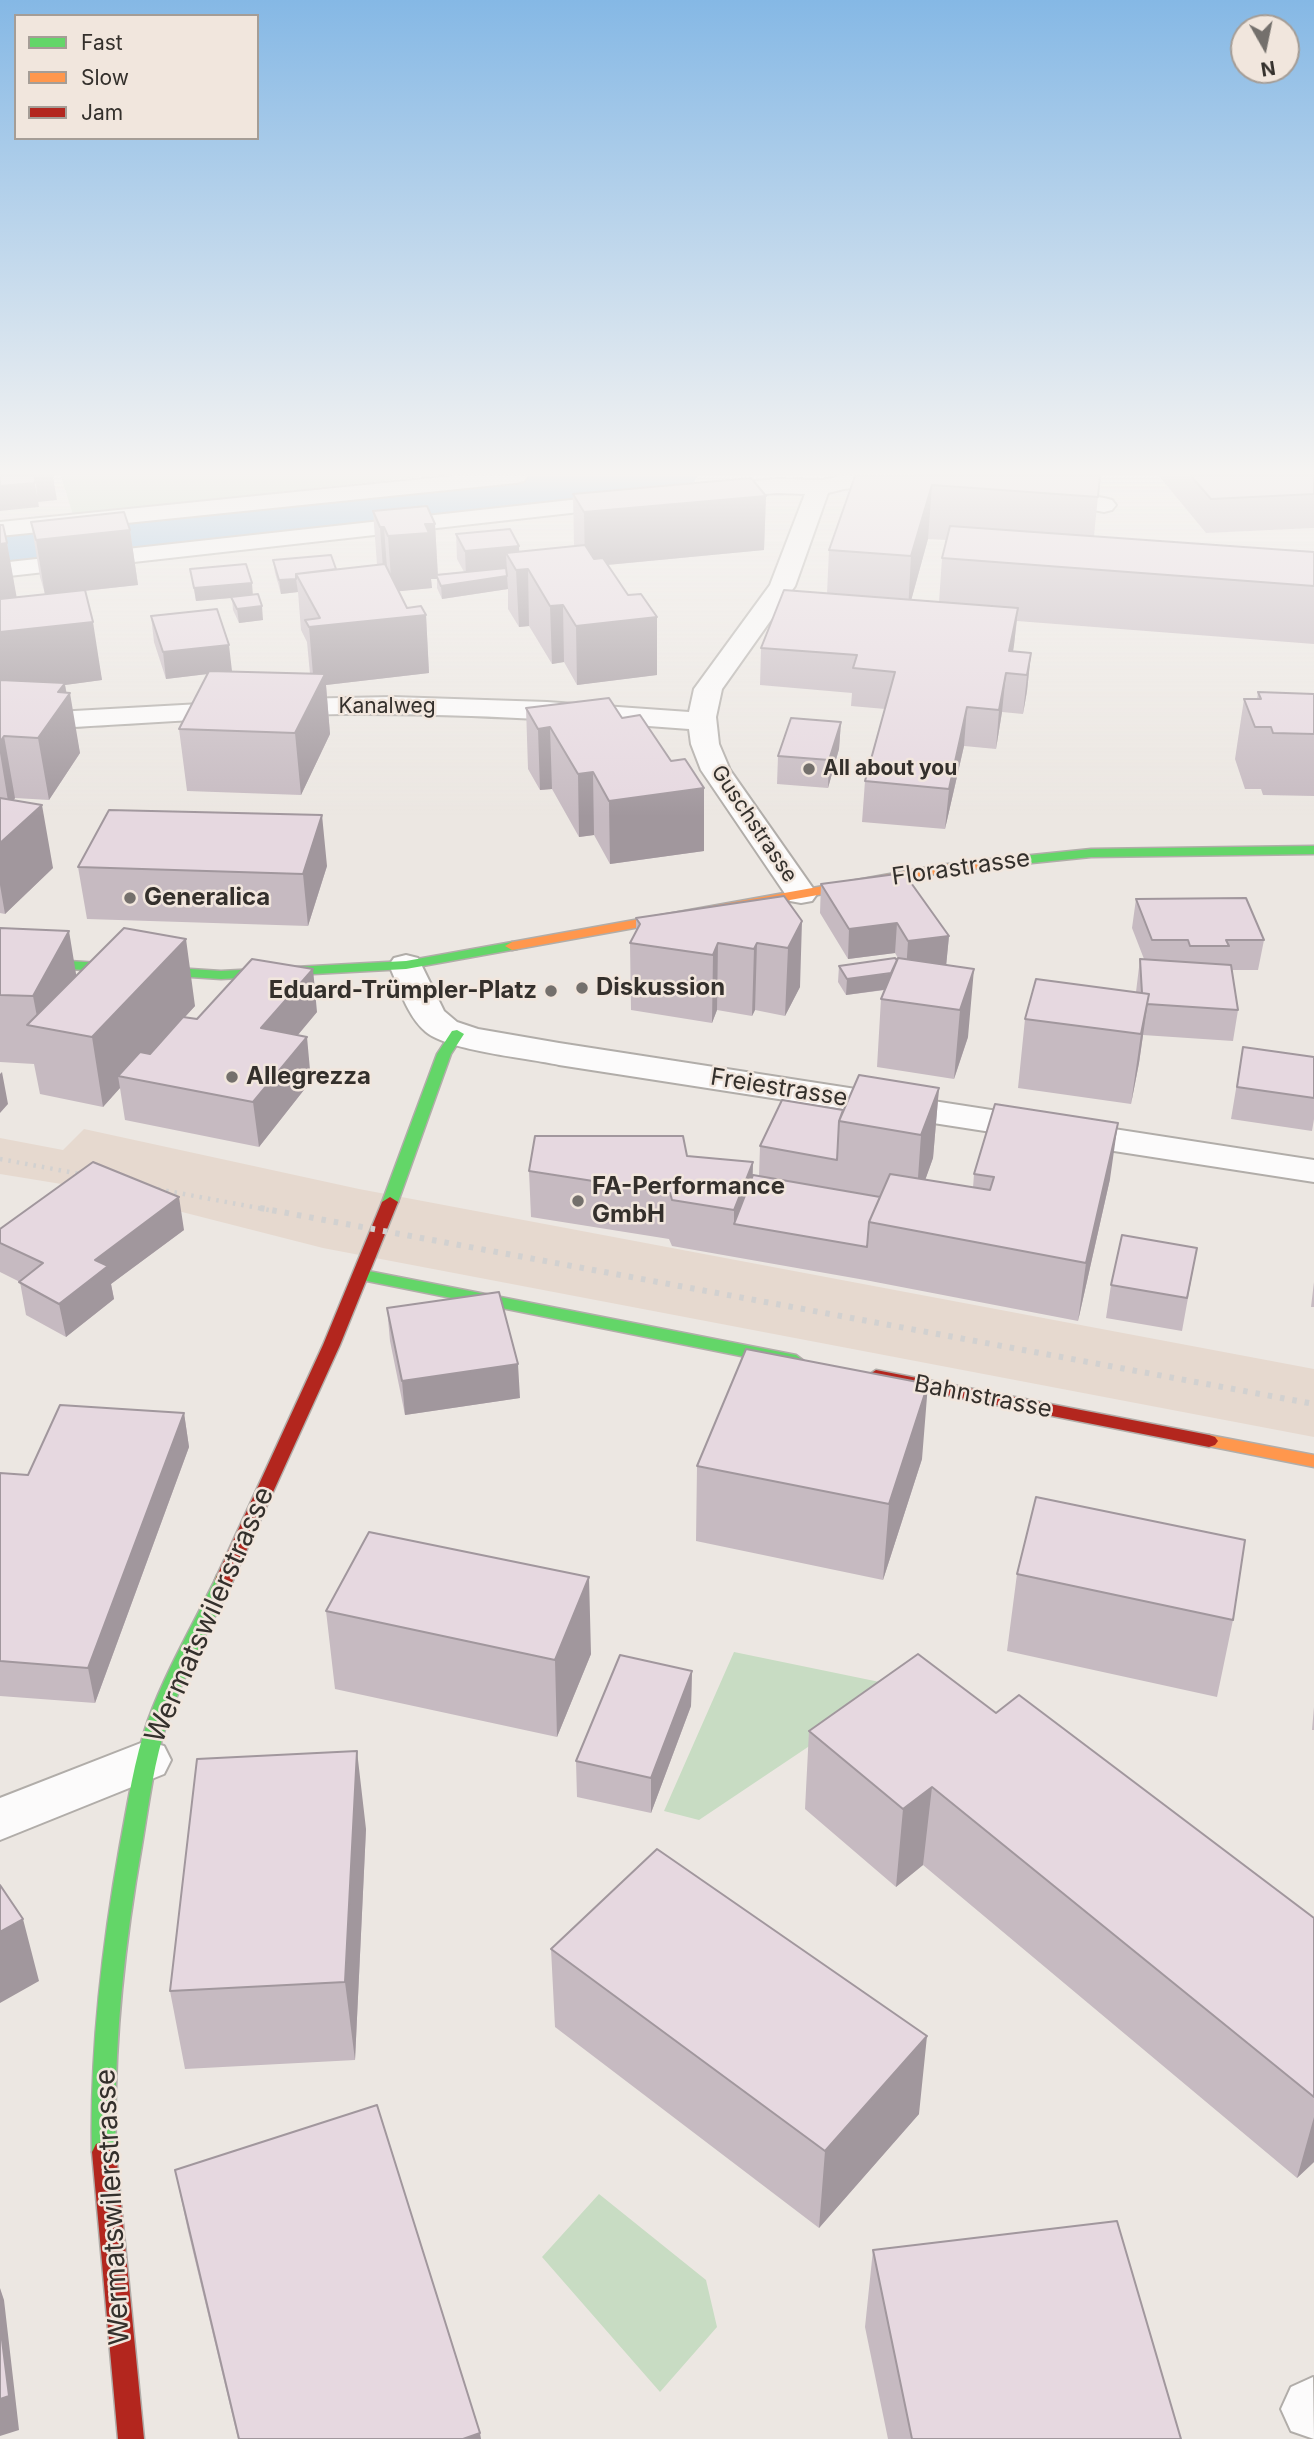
<!DOCTYPE html>
<meta charset="utf-8">
<style>
body{margin:0}
#map{position:relative;width:1314px;height:2439px;overflow:hidden;background:#ece7e2;font-family:Inter,sans-serif}
canvas{display:block}
.legend{position:absolute;left:14px;top:14px;width:245px;height:126px;box-sizing:border-box;background:#f1e6dd;border:2px solid #a59d96;margin:0;padding:9px 12px;list-style:none;font-size:21px;color:#34302c}
.legend li{display:flex;align-items:center;gap:14px;height:35px}
.legend b{width:35px;border:2px solid #a59d96}
.north{position:absolute;left:1230px;top:14px;width:70px;height:70px;box-sizing:border-box;background:#f1e6dd;border:2px solid #a59d96;border-radius:50%;rotate:171deg;font-size:19px;font-weight:700;line-height:28px;text-align:center;color:#34302c}
.north::after{content:'';display:block;margin:auto;width:24px;height:32px;background:#74706c;clip-path:polygon(50% 0,100% 100%,50% 72%,0 100%)}
</style>
<div id="map">
<canvas width="1314" height="2439"></canvas>
<ul class="legend">
<li><b style="height:9px;background:#63d668"></b>Fast</li>
<li><b style="height:9px;background:#ff974d"></b>Slow</li>
<li><b style="height:9px;background:#b3261e"></b>Jam</li>
</ul>
<div class="north">N</div>
</div>
<script>
const ctx = document.querySelector('canvas').getContext('2d');
ctx.lineJoin = 'round';
function paint(path, color) {
  ctx.fillStyle = color;
  ctx.fill(path, 'evenodd');
}
function strokePath(path, color, width, dash) {
  ctx.strokeStyle = color;
  ctx.lineWidth = width;
  ctx.lineCap = dash ? 'butt' : 'round';
  ctx.setLineDash(dash || []);
  ctx.stroke(path);
}
function drawText(font, color, halo, rows, align = 'center') {
  ctx.font = font + ' Inter,sans-serif';
  ctx.lineWidth = 5;
  ctx.setLineDash([]);
  ctx.textBaseline = 'middle';
  ctx.strokeStyle = halo;
  ctx.fillStyle = color;
  for (const [text, x, y, turn = 0] of rows) {
    ctx.save();
    ctx.translate(x, y);
    ctx.rotate((+turn || 0) * Math.PI / 180);
    ctx.textAlign = isNaN(turn) ? turn : align;
    if (halo) ctx.strokeText(text, 0, 0);
    ctx.fillText(text, 0, 0);
    ctx.restore();
  }
}
const built = new Path2D(`
 M84,1129L359,1189L1314,1369V1437L323,1248L92,1189L0,1174V1138L63,1150Z`);
const green = new Path2D(`
 M61,476H426L73,515Z
 M734,1652L899,1686L699,1820L664,1811Z
 M599,2194L706,2280L717,2327L660,2392L542,2257Z`);
const river = new Path2D(`
 M507,476H698L689,489L668,494L0,568V530Z`);
const street = new Path2D(`
 M453,476H527L524,481L516,483L0,536V522Z
 M840,476H915L912,481L904,483L844,489L828,493L795,586L722,689L716,717L719,744L730,770L817,894L812,901L801,903L790,901L701,770L691,744L689,729C574,720 459,713 344,714C254,715 164,722 74,727L64,725L60,719L64,713L74,711L291,699L393,697L547,702L689,712L694,689L770,585L805,494L777,493L706,499L698,497L694,492L698,487L706,485L777,479L823,480Z
 M1047,488L1104,498L1112,500L1116,505L1112,510L1104,512L1039,500L1035,495L1039,490Z
 M625,494L633,496L637,501L633,506L0,577V563Z
 M406,955L418,958L444,1011L457,1022L478,1029L559,1043L1314,1160V1182L559,1065C528,1058 449,1051 426,1032C407,1016 399,987 389,965L394,958Z
 M146,1741L164,1746L171,1760L164,1774L0,1840V1798Z
 M1313,2377L1314,2439L1291,2431L1281,2409L1291,2387Z`);
const fast = new Path2D(`
 M1314,846V854L1091,857L983,868L977,864L983,860L1091,849Z
 M512,942L517,943V949L406,969L221,979L54,968L0,958V950L54,960L221,971L406,961Z
 M457,1030L464,1034L451,1054L398,1202L396,1205H384L382,1202L437,1054L452,1031Z
 M363,1270L796,1355L804,1361L796,1367L357,1279L355,1275Z
 M224,1573L231,1575L233,1580C211,1626 185,1671 168,1720C154,1760 149,1803 142,1845C124,1947 113,2048 116,2152L112,2160L104,2163L96,2160L92,2152C90,2048 102,1947 120,1845C128,1803 134,1760 148,1720C166,1671 192,1626 215,1580L217,1575Z`);
const slow = new Path2D(`
 M983,860L987,861V867L940,873L512,950L505,946L512,942L940,865Z
 M1209,1435L1314,1455V1467L1203,1445L1200,1441L1203,1437Z`);
const jam = new Path2D(`
 M390,1197L398,1202L340,1345L233,1580L231,1585L224,1587L217,1585L215,1580L323,1345L382,1202Z
 M876,1370L1209,1435L1215,1437L1218,1441L1215,1445L1209,1447L870,1380L867,1376Z
 M104,2141L112,2144L116,2152L144,2439H118L92,2152L96,2144Z`);
const railFar1 = new Path2D(`
 M0,1159L96,1177
 M141,1186L269,1210`);
const rail = new Path2D(`
 M260,1208L1314,1404`);
const wall = new Path2D(`
 M855,476H1100L1094,536L1314,552V644L1017,621L1013,652L1031,653L1027,691L1023,714L1002,712L996,749L964,746L945,829L862,822L865,781L885,709L851,706L852,693L760,685L761,648L827,593L829,550ZM928,539L946,540L942,558L939,602L911,600Z
 M1159,476H1314V528L1206,533Z
 M573,494L766,496L764,550L608,565L657,675L577,685L564,662L552,664L529,626L519,627L508,609V589L442,599L437,588V579H431L432,588L399,591L407,608L426,615L429,673L326,685L330,734L301,795L187,791L179,729L208,674L166,679L154,642L151,616L232,671L227,672L310,674L307,642L301,630L298,592L281,594L275,573L273,560L336,569L377,565L373,511L435,524L438,574L464,572L457,559L456,534L519,546V552L574,546Z
 M31,522L130,530L138,585L85,591L102,680L65,685L80,753L49,800L15,798L14,800L53,868L5,914L0,913V525L7,543L16,597L45,594L40,577Z
 M190,569L253,594L263,620L239,623L233,610L232,598L196,601Z
 M1258,692L1314,694V796L1263,795L1261,789H1245L1235,759L1244,699H1257Z
 M526,708L622,718L671,761L704,851L610,864L594,835L579,837L552,789L540,790L528,769Z
 M841,722L839,749L828,788L777,784L778,756Z
 M327,866L308,926L87,919L78,867Z
 M821,884L949,936L946,965L968,1037L954,1079L877,1067L881,999L885,990L846,995L838,982L839,966L897,960L898,958L895,953L848,959L820,913Z
 M784,896L800,987L785,1016L755,1010L752,1016L717,1010L712,1023L631,1010L630,943L636,933V918Z
 M1136,899L1264,940L1258,970H1232L1238,1010L1233,1041L1143,1035L1139,1063L1131,1104L1018,1088L1025,1019L1136,992L1140,959H1144L1132,928Z
 M0,928L77,976L195,1006L185,1017L197,1019L317,1012L298,1035L311,1081L259,1147L125,1120L120,1088L103,1107L40,1094L34,1064L0,1062Z
 M1243,1047L1314,1057V1119L1312,1131L1231,1119Z
 M939,1088L933,1158L925,1180L973,1188L974,1174L1110,1179L1078,1321L865,1280L672,1246L669,1239L531,1217L529,1171L687,1156L759,1176L760,1146L843,1110Z
 M0,1229L184,1230L111,1284L114,1299L66,1337L26,1315L20,1282L0,1272Z
 M1197,1248L1182,1331L1106,1318L1111,1285Z
 M1314,1282V1307H1311Z
 M387,1308L520,1398L405,1415L390,1341Z
 M184,1413L189,1447L95,1703L0,1696V1473L28,1475Z
 M922,1459L883,1580L696,1541L697,1466Z
 M1017,1574L1233,1620L1217,1697L1007,1651Z
 M326,1611L591,1654L557,1737L335,1689Z
 M692,1671L691,1706L651,1813L577,1797L576,1761Z
 M1314,1707V1730H1312Z
 M996,1713L1314,1918V2162L1297,2178L923,1865L896,1887L805,1809L809,1731Z
 M366,1829L355,2060L185,2069L170,1991Z
 M551,1949L919,2114L819,2228L555,2027Z
 M175,2170L481,2439H238L188,2231Z
 M873,2250L1181,2439H888L865,2327Z`);
const shadedWall = new Path2D(`
 M53,477L57,500L38,502L35,478Z
 M35,483L39,507L0,511V486Z
 M932,485L928,539L908,612L911,556Z
 M766,496L764,550L585,567L584,512Z
 M425,524H435L438,579L436,575L437,579H431L432,588L392,592L388,536Z
 M380,527H384L388,582L384,583Z
 M130,530L138,585L45,595L36,540Z
 M7,543L17,599L0,601V544Z
 M519,546L520,570L528,569L529,626L519,627L516,570L506,553L507,572L466,576L465,551Z
 M507,576L508,589L442,599L441,586Z
 M296,579L298,592L281,594L279,580Z
 M252,583L253,596L196,601L194,588Z
 M563,605L564,662L552,664L550,606Z
 M262,606L263,620L239,623L237,609Z
 M1018,608L1014,645L1009,674V651Z
 M426,615L429,673L326,685L330,734L301,795L295,733L314,686L309,627Z
 M657,617V675L577,685L576,626Z
 M93,622L102,680L65,685L67,697L70,693L80,753L49,800L38,738L0,692V632Z
 M229,645L232,671L166,679L163,652Z
 M1031,653L1027,691L1023,714L1027,675Z
 M1006,673L1002,712L996,749L999,710Z
 M967,707L964,746L945,829L949,789Z
 M841,722L839,749L828,788L829,760Z
 M550,727L552,789L540,790L538,729Z
 M4,736L15,798L9,807L0,753V742Z
 M593,772L594,835L579,837L578,774Z
 M704,788V851L610,864L609,801Z
 M42,805L53,868L5,914L0,885V843Z
 M322,815L327,866L308,926L303,874Z
 M802,921L800,987L785,1016L788,948Z
 M897,923L895,953L848,959L849,929Z
 M69,931L80,998L39,1027L33,996Z
 M949,936L946,967L906,972L908,941Z
 M186,939L195,1006L129,1078L118,1076L120,1088L103,1107L92,1037Z
 M718,943L717,1010L712,1023L713,955Z
 M757,943L755,1010L752,1016L754,949Z
 M313,969L317,1012L266,1073L261,1028Z
 M974,969L968,1037L954,1079L960,1010Z
 M905,972L904,987L846,995L847,979Z
 M1149,994L1139,1063L1131,1104L1141,1034Z
 M307,1037L311,1081L259,1147L253,1102Z
 M2,1072L8,1104L0,1113V1074Z
 M939,1088L933,1158L916,1206L921,1135Z
 M1118,1123L1110,1179L1078,1321L1086,1263Z
 M753,1162L752,1208L734,1224V1210Z
 M179,1197L184,1230L111,1284L114,1299L66,1337L59,1304L95,1260Z
 M518,1364L520,1398L405,1415L402,1381Z
 M928,1384L922,1459L883,1580L889,1504Z
 M184,1413L189,1447L95,1703L88,1668Z
 M589,1577L591,1654L557,1737L555,1660Z
 M692,1671L691,1706L651,1813V1778Z
 M357,1751L366,1829L355,2060L345,1982Z
 M932,1787L923,1865L896,1887L903,1809Z
 M23,1919L39,1981L0,2003V1932Z
 M927,2036L919,2114L819,2228L825,2151Z
 M1314,2117V2162L1297,2178Z
 M0,2288L4,2300L19,2430L0,2436Z
 M480,2433L481,2439H463Z`);
const building = new Path2D(`
 M0,476H53V477L35,478V483L0,486Z
 M855,476H1100L1098,497L932,485L911,556L829,550Z
 M1191,476H1314V494L1211,499Z
 M751,478L766,496L584,512L573,494Z
 M427,506L435,524H425L429,533L388,536L384,527H380L373,511Z
 M124,512L130,530L36,540L31,522Z
 M0,525H3L7,543L0,544Z
 M950,526L1314,552V586L942,558Z
 M510,529L519,546L465,551L456,534Z
 M585,545L594,559L603,558L628,595L641,594L657,617L576,626L563,605L550,606L528,569L516,570L506,553Z
 M331,555L336,569L296,574V579L279,580L273,560Z
 M246,564L252,583L194,588L190,569Z
 M385,564L407,608L421,606L426,615L309,627L305,620L320,618L296,574Z
 M506,568L507,576L441,586L436,575Z
 M85,590L93,622L0,632V599Z
 M784,590L1018,608L1009,651L1031,653L1027,675L1006,673L999,710L967,707L949,789L865,781L895,672L853,668L857,655L761,648Z
 M258,594L262,606L237,609L231,597Z
 M217,609L229,645L163,652L151,616Z
 M209,671L325,674L295,733L179,729Z
 M0,680L65,683L58,692L70,693L38,738L4,736L0,742Z
 M1258,692L1314,694V734L1273,733L1271,727H1255L1244,699H1261Z
 M609,698L622,718L640,715L671,761L685,759L704,788L609,801L593,772L578,774L550,727L538,729L526,708Z
 M791,718L841,722L829,760L778,756Z
 M0,798L42,805L0,843Z
 M109,810L322,815L303,874L78,867Z
 M904,873L949,936L908,941L897,923L849,929L821,884Z
 M784,896L802,921L788,948L757,943L754,949L718,943L713,955L630,943L640,924L636,918Z
 M1246,898L1264,940H1226L1229,946H1190L1188,940H1152L1136,899Z
 M0,928L69,931L33,996L0,995Z
 M124,928L186,939L92,1037L27,1025Z
 M895,958L897,960L891,973L847,979L839,966Z
 M898,958L974,969L960,1010L881,999Z
 M252,959L313,969L261,1028L307,1037L253,1102L118,1076L140,1052L150,1054L183,1017L197,1019Z
 M1140,959L1231,965L1238,1010L1147,1004L1149,994L1142,993Z
 M1036,979L1149,994L1141,1034L1025,1019Z
 M1243,1047L1314,1057V1098L1237,1087Z
 M859,1075L939,1088L921,1135L839,1121Z
 M782,1100L843,1110L839,1121L837,1160L760,1146Z
 M995,1104L1118,1123L1086,1263L869,1222L890,1174L990,1190L994,1177L974,1174Z
 M535,1136H683L687,1156L753,1162L734,1210L672,1200L670,1193L529,1171Z
 M93,1162L179,1197L95,1260L108,1266L59,1304L19,1282L43,1263L0,1243V1229Z
 M753,1175L880,1197L869,1222L867,1247L734,1224Z
 M1122,1235L1197,1248L1187,1298L1111,1285Z
 M499,1292L518,1364L402,1381L387,1308Z
 M746,1349L928,1384L889,1504L697,1466Z
 M60,1405L184,1413L88,1668L0,1661V1473L28,1475Z
 M1036,1497L1245,1540L1233,1620L1017,1574Z
 M369,1532L589,1577L555,1660L326,1611Z
 M918,1654L996,1713L1019,1695L1314,1918V2097L932,1787L903,1809L809,1731Z
 M620,1655L692,1671L651,1778L576,1761Z
 M357,1751L345,1982L170,1991L197,1759Z
 M657,1849L927,2036L825,2151L551,1949Z
 M0,1885L23,1919L0,1932Z
 M377,2105L480,2433L463,2439H239L175,2170Z
 M1117,2221L1181,2439H912L873,2250Z
 M0,2324L9,2396L0,2399Z`);
const markers = [
 [809,769,7,"#74706c"],
 [130,898,7,"#74706c"],
 [582,988,7,"#74706c"],
 [551,991,7,"#74706c"],
 [232,1077,7,"#74706c"],
 [578,1201,7,"#74706c"]
];
const farStreetnames = [
 ["Kanalweg",387,707],
 ["Guschstrasse",754,824,56]
];
const farPoinames = [
 ["All about you",823,769]
];
const streetNames = [
 ["Florastrasse",961,868,-8],
 ["Freiestrasse",779,1088,9],
 ["Bahnstrasse",983,1397,11]
];
const poiNames = [
 ["Generalica",144,898],
 ["Diskussion",596,988],
 ["Eduard-Trümpler-Platz",537,991,"right"],
 ["Allegrezza",246,1077],
 ["FA-Performance",592,1187],
 ["GmbH",592,1215]
];
const nearStreetnames = [
 ["Wermatswilerstrasse",210,1615,-66],
 ["Wermatswilerstrasse",113,2207,-93]
];
paint(built, '#e6d9cf');
paint(green, '#c8dcc3');
paint(river, '#92bde1');
strokePath(street, '#b1ada9', 4);
strokePath(fast, '#b1ada9', 3);
strokePath(slow, '#b1ada9', 3);
strokePath(jam, '#b1ada9', 3);
paint(street, '#fcfbfb');
paint(fast, '#63d668');
paint(slow, '#ff974d');
paint(jam, '#b3261e');
strokePath(railFar1, '#d2d1d0', 4.5, [2.5, 6]);
strokePath(rail, '#d2d1d0', 6, [4.5, 8]);
paint(wall, '#c6bac1');
paint(shadedWall, '#a1979d');
paint(building, '#e6d8e0');
strokePath(building, '#a1979d', 2);
const sky = ctx.createLinearGradient(0, 0, 0, 817);
sky.addColorStop(0, '#85b8e5');
sky.addColorStop(0.58, '#f6f4f2');
sky.addColorStop(1, '#f6f4f200');
ctx.fillStyle = sky;
ctx.fillRect(0, 0, 1314, 817);
for (const [x, y, r, color] of markers) {
  const dot = new Path2D();
  dot.arc(x, y, r, 0, 2 * Math.PI);
  ctx.fillStyle = color;
  ctx.fill(dot);
  strokePath(dot, '#f1e6dd', 2.5);
}
drawText('21px', '#34302c', '#f1e6dd', farStreetnames);
drawText('bold 21px', '#34302c', '#f1e6dd', farPoinames, 'left');
drawText('24px', '#34302c', '#f1e6dd', streetNames);
drawText('bold 24px', '#34302c', '#f1e6dd', poiNames, 'left');
drawText('28px', '#34302c', '#f1e6dd', nearStreetnames);
</script>
